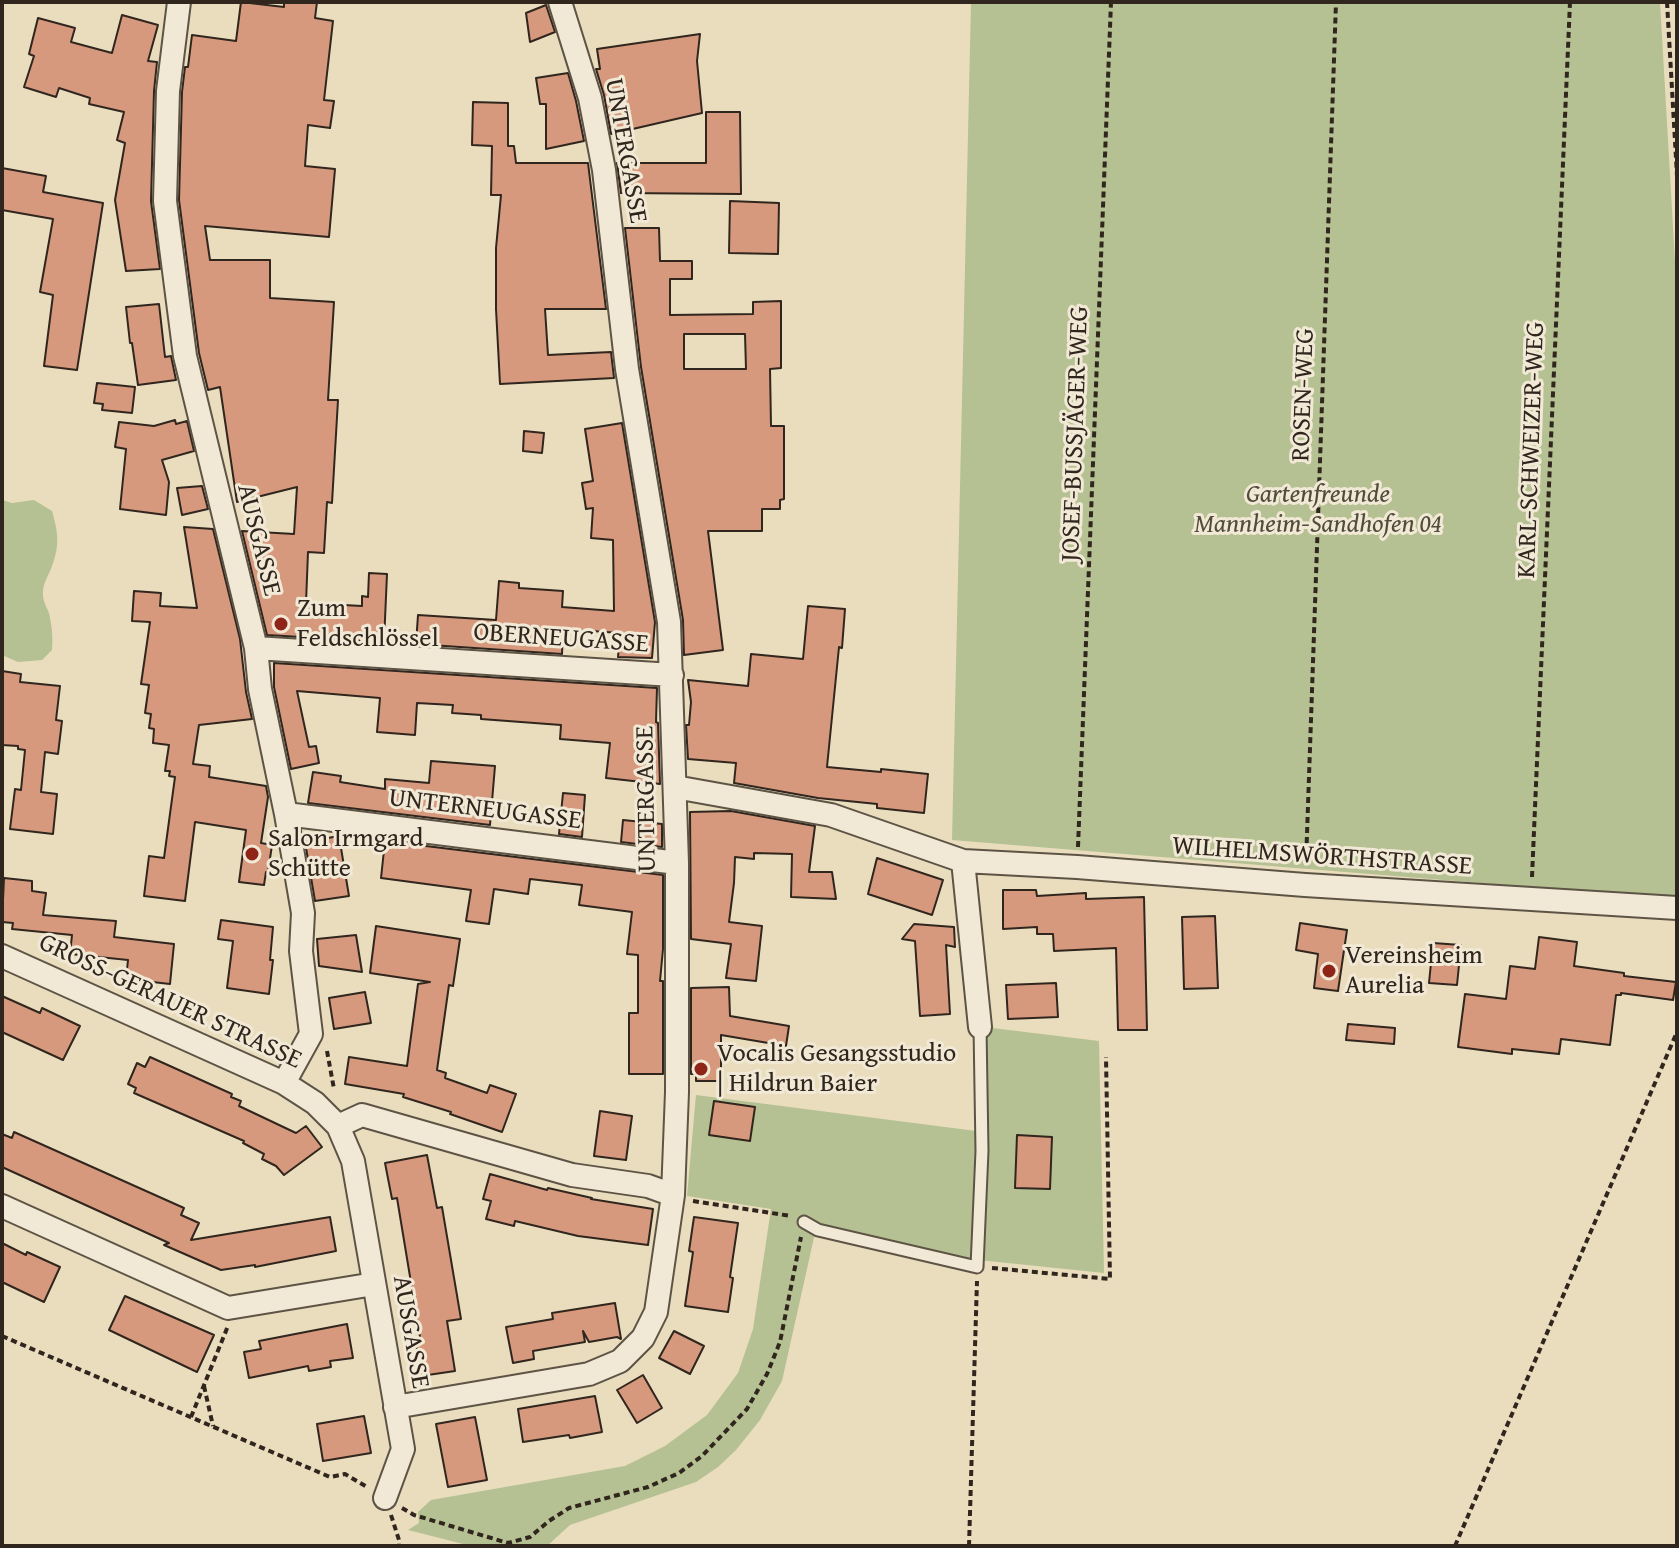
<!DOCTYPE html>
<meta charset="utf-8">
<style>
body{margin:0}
#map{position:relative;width:1679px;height:1548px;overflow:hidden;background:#e9ddbe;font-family:"Gentium Book Plus",serif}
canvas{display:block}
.frame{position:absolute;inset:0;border:4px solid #30261e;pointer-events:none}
</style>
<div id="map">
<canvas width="1679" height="1548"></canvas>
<div class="frame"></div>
</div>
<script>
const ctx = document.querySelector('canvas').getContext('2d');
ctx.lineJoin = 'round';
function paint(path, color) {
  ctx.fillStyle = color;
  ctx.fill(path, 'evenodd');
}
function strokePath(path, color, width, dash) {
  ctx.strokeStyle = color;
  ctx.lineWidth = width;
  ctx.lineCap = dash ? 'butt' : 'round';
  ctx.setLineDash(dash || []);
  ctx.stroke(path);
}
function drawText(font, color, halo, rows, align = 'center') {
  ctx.font = font + ' "Gentium Book Plus",serif';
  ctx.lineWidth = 6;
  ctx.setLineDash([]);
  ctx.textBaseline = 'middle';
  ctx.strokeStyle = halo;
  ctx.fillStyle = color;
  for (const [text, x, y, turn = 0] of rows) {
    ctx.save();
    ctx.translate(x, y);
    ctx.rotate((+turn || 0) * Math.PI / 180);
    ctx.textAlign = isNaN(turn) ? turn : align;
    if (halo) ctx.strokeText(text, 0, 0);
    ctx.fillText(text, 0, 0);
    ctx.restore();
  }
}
const green = new Path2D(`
 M971,2H1660L1677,296V899L952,840Z
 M2,500L12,503L34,500L52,511C58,532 60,545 52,566C49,575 42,584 43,595C43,601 47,608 49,613C52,625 53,638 52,650L42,660L18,662L2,655Z
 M976,1026L1099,1041L1104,1273L969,1259L817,1224L782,1381L760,1420L736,1450L718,1467L696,1482L570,1525L547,1546H471L408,1530L419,1523L418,1512L431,1500L625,1466L665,1446L707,1415L738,1373L753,1329L771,1209L687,1196L696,1095L976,1131Z`);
const building = new Path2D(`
 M241,2L284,7V2H317L315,18L333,21L324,100L334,101L330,128L308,125L305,166L335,169L329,237L205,226L210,260H270V298L334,302L328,400H338L332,503L327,502L324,553L308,552L306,603L362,606V596L368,597L369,573L387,574L384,642L267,635L242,531L294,534L297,487L237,502L220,387L208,390L199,353L179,200L182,92L185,67H188L192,35L236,41Z
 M546,5L555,32L530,42L526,13Z
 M122,15L158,25L148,61L157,62L154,91L151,201L160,269L126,271L115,200L125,143L117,140L124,112L89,104L90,98L59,88L56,97L24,87L34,56L29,54L38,18L75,28L71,42L112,53Z
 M700,34L697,61L702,113L611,134L604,95L596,69H600L597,49Z
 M568,73L576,101L584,141L546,149V104H540L536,78Z
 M473,102L508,103V146H514L516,163H588L606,309H545L548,355L611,352L614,378L500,384L496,309V248L501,195H491L492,146L472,145Z
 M706,112H740L741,194L621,193L617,163H706Z
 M2,168L46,176L43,192L103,203L77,370L44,366L53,295L40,292L53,219L2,210Z
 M730,201L779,203L778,254L729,253Z
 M625,228H659L660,261H692V279H670V315L753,314V302L781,301V368L770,369L771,426H784V499L780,500V509H762V531H708L723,650L684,655L683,620L641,367ZM684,334H745L746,369H684Z
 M159,304L165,357L171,356L176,380L138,385L132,343H130L126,307Z
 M97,383L135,387L132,413L102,410L103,404L94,403Z
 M175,420L176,424L187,421L194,451L162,460L169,482L166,515L120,509L126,449L115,447L119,422L154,426Z
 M622,423L655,622L652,658L618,657L620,633L563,629L562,654L416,644L418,615L496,620L499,581L519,583V588L563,591L562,607L614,611L613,540L591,538L593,508L586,509L582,483L593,481L585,429Z
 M524,431L544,433L542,453L523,451Z
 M202,486L208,509L182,515L177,488Z
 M184,527L213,529L240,639L246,692L252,719L199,725L193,764L210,766L209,777L266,786L268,797L261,843L272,845L268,872H266L264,885L239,882L246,830L195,822L185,901L144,896L149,856L164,858L175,777L169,776L170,771H165L169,745L153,743L154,729L149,728L151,714L145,713L149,685L141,684L150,622L132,621L134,591L161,593L160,606L197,608Z
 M808,606L845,609L842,648L839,647L827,767L881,772V769L928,774L924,813L877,808V804L818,798L734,783L736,763L688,759L686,725H689L691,702L688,680L748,686L751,654L803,659Z
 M274,663L657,688L656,722L658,723L660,784L606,778L610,743L560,739L561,725L481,719V715L452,713L453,705L417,703L415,735L377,732L380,698L297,691L309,747L316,746L319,763L291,769L274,687Z
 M2,671L21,674L20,682L60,686L56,720L62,721L58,754L45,752L41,792L57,794L53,834L10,829L15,789L21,790L25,750L18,749V746L2,745Z
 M431,761L495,766L490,825L308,803L313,772L341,776L340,782L385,789V779L429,783Z
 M563,793L585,795L582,837L559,834Z
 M690,812L731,811L815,826L809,872H832L836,899L791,897L792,854L754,853V859L735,857L734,883L729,922L762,926L756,981L726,978L731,944L691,939Z
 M623,820L662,824V847L621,842Z
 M339,836L349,896L315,901L305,842Z
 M385,841L663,875V949L660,981H663V1074H629V1013H638V955L627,954L632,912L579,905L582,885L530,879L528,894L494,889L489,924L466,921L471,890L381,878Z
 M877,858L943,880L932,915L868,894Z
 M4,878L32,881V891L46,893L43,915L116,921L114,937L174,944L170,984L126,979L128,960L70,954L72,935L12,929L13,923L2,922Z
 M1003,890H1036L1037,896L1086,893V899L1144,897L1147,1030H1118L1116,948L1054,951L1053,934H1037V927L1003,929Z
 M1215,916L1218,988L1184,989L1182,917Z
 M221,920L273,927L270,960H273L269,994L227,988L233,941L218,939Z
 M1300,923L1347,930L1338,991L1314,988L1318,954L1296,950Z
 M914,924L954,927L955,947L946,945L950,1014L920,1016L915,941L902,939Z
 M376,926L460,939L453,986L449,985L437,1070L446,1073L445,1078L487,1093L490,1085L516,1094L502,1132L450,1114L451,1112L403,1097L404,1094L345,1084L349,1057L407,1066L418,984L430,982L370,973Z
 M356,935L362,972L319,966L317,939Z
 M1539,937L1577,942L1574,966L1624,973V976L1676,982L1673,1000L1621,993V995H1616L1610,1045L1561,1039L1559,1054L1512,1049V1054L1458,1047L1465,994L1506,999L1510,966L1535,969Z
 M1433,943L1461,945L1457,985L1429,983Z
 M1056,983L1058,1017L1008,1019L1006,985Z
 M729,987L730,1016L789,1026L786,1046L721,1035V1081H696V1074H691V988Z
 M365,992L371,1023L334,1029L329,998Z
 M2,996L40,1013L42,1008L80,1026L63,1060L2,1032Z
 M1348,1024L1395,1028L1394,1044L1346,1040Z
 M150,1057L232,1094L231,1097L241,1101L239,1106L296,1133L306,1126L322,1147L284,1175L276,1166L262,1159L264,1154L243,1143L244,1141L134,1093L136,1088L128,1084L137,1063L145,1067Z
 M714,1101L755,1107L750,1141L709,1135Z
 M600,1111L632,1116L626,1160L594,1156Z
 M14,1132L184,1208L181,1215L199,1223L191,1240L330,1217L336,1251L255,1267V1265L221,1270L164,1245L169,1243L2,1167V1134L12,1138Z
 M1017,1135L1052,1137L1050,1189L1015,1188Z
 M427,1155L437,1208L442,1207L461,1319L447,1321L455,1371L421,1376L416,1343H421L397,1198L392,1199L385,1163Z
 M490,1174L547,1190L548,1188L592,1198L591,1199L653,1209L648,1245L578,1236L515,1221L514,1226L486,1219L491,1201L483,1199Z
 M694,1217L738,1223L730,1277L733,1278L728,1312L685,1306L693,1252L689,1251Z
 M2,1243L26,1255L27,1252L60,1267L44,1302L2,1282Z
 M125,1296L214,1335L197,1372L109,1330Z
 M615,1303L621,1339L617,1337L589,1342L583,1331L585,1342L533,1351L534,1359L513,1363L506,1327L553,1319L552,1313Z
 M347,1324L353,1358L330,1361L331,1367L309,1371L308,1366L249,1378L244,1352L261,1349L259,1341Z
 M674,1331L704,1346L690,1374L659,1358Z
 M643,1375L662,1408L637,1423L617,1390Z
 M595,1396L602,1432L570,1438L569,1435L523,1442L518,1409Z
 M364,1416L371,1453L323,1461L317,1424Z
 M475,1417L487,1480L448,1487L436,1424Z`);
const path = new Path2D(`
 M1667,2L1677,176
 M1078,847L1111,2
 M1306,863L1336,2
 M1532,877L1570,2
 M327,1051L334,1089
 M693,1201L791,1216
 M992,1268L1110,1279L1106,1057
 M2,1336L330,1477L345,1474L367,1487
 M204,1386L213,1426
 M191,1417L228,1326
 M402,1508L414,1515L508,1543L530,1537L549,1521L569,1508L648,1487L679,1473L702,1456L747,1409L767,1374L780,1342L801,1237
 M391,1515L399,1540V1546
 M969,1546L977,1281
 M1455,1546L1677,1032`);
const lane = new Path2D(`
 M804,1222L818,1230L977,1267L982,1151L980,1027`);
const street = new Path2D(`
 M179,2L168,91L165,201L185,356L256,648L260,689L286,814L303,913L301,951L311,1034L284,1083
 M256,648L672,675
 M675,787L831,815L963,861L1077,867L1305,885L1677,908
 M286,814L677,863
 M963,861L980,1027
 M2,956L284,1083L315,1103L338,1126L353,1161L403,1449L385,1498
 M338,1126L362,1115L572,1175L648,1186L673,1195
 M2,1206L228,1308L374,1284
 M395,1407L589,1374L620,1361L643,1338L656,1312L673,1195L677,1092V863L669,622L627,369L604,170L590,98L560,2`);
const markers = [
 [281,624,8,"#8f2418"],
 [252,854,8,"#8f2418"],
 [1329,971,8,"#8f2418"],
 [701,1069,8,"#8f2418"]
];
const streetNames = [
 ["UNTERGASSE",625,151,80],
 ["ROSEN-WEG",1304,395,-88],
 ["JOSEF-BUSSJÄGER-WEG",1076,434,-88],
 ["KARL-SCHWEIZER-WEG",1532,450,-88],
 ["AUSGASSE",258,540,76],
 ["OBERNEUGASSE",561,639,4],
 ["UNTERGASSE",647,799,-91],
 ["UNTERNEUGASSE",485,810,7],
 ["WILHELMSWÖRTHSTRASSE",1322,857,4],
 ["GROSS-GERAUER STRASSE",170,1002,25],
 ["AUSGASSE",410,1332,80]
];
const parkNames = [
 ["Gartenfreunde",1318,495],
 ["Mannheim-Sandhofen 04",1318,525]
];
const poiNames = [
 ["Zum",297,609],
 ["Feldschlössel",297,639],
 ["Salon Irmgard",268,839],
 ["Schütte",268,869],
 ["Vereinsheim",1345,956],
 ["Aurelia",1345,986],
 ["Vocalis Gesangsstudio",717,1054],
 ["| Hildrun Baier",717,1084]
];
paint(green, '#b5c192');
paint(building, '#d6997d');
strokePath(building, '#30261e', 2);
strokePath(lane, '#5e5446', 15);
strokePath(street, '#5e5446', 26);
strokePath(path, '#30261e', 4, [6, 4]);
strokePath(lane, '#f1e9d5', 11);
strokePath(street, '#f1e9d5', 22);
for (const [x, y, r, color] of markers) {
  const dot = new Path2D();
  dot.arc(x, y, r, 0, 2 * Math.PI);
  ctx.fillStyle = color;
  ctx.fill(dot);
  strokePath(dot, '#f1e9d5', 3);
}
drawText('26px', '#30261e', '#f1e9d5', streetNames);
drawText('italic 26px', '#514d3b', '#f1e9d5', parkNames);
drawText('26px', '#30261e', '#f1e9d5', poiNames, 'left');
</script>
